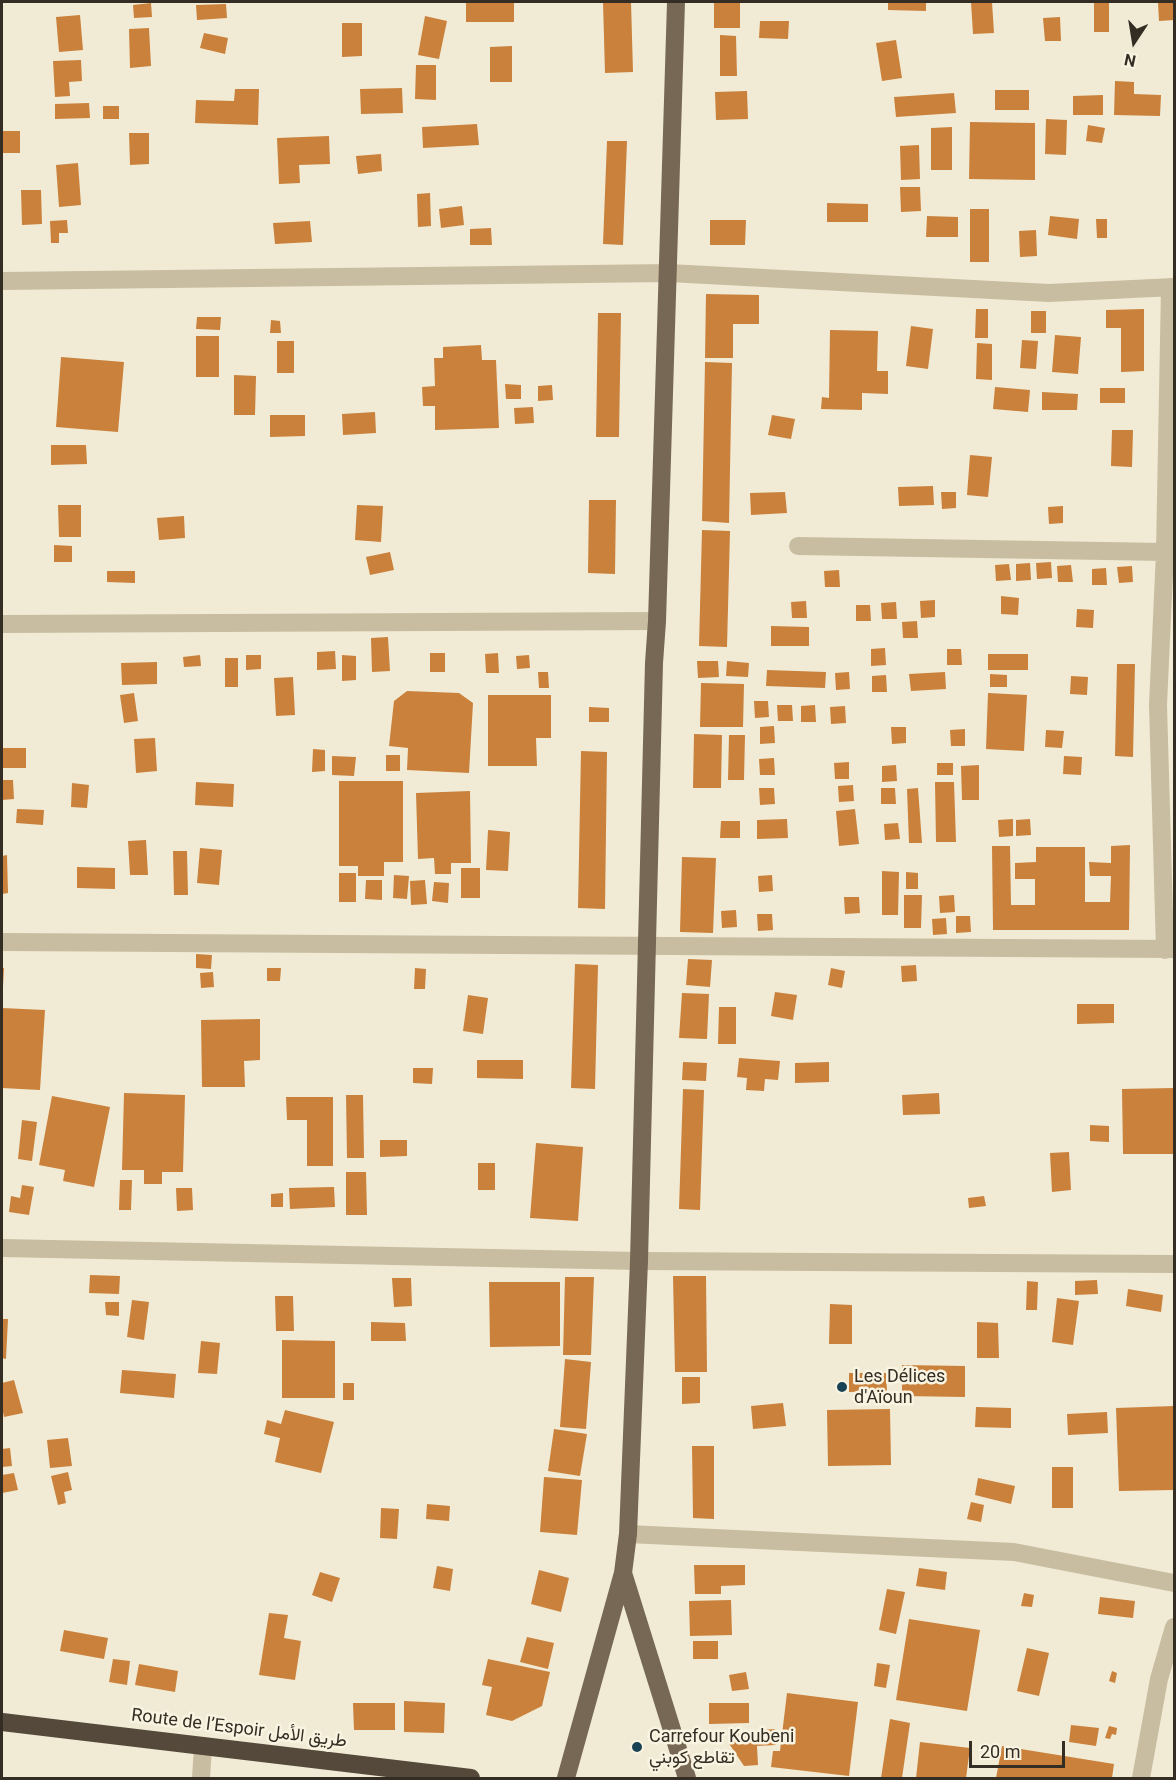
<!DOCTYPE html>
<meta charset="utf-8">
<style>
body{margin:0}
#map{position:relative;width:1176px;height:1780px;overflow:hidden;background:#f1ebd5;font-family:Roboto,sans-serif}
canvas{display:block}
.frame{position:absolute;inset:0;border:3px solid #332d24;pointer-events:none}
.north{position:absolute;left:1104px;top:12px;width:60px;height:60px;-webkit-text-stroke:4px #f9f4e1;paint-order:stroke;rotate:192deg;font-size:16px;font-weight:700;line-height:24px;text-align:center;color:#332d24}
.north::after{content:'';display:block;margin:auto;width:21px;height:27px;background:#332d24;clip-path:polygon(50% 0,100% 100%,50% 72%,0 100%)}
.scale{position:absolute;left:969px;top:1741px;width:96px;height:27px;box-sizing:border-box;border:3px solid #332d24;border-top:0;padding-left:8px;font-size:18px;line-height:21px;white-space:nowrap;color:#332d24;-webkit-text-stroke:4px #f9f4e1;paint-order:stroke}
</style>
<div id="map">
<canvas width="1176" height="1780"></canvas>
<div class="frame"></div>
<div class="north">N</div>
<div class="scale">20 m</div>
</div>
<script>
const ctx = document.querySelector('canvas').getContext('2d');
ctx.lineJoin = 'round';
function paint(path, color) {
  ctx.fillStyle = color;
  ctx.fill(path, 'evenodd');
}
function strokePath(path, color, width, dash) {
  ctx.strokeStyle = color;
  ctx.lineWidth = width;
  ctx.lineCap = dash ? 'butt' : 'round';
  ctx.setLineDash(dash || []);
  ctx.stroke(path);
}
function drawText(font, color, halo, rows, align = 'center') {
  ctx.font = font + ' Roboto,Vazirmatn,sans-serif';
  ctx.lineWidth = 5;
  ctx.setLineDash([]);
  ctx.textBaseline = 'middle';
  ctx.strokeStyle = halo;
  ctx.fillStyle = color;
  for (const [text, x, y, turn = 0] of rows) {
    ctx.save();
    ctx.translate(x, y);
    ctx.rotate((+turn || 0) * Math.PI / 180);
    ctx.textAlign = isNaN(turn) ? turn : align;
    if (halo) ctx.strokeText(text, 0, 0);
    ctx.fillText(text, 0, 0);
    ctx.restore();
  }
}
const building = new Path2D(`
 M466,2H514V22H466Z
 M603,2H631L633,72L605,73Z
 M714,2H740V28H714Z
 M888,2H926V11L888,10Z
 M971,2H992L994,33L973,34Z
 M1094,2H1109V32H1094Z
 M1174,2V20L1159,21L1158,3Z
 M151,3L152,17L134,18L133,5Z
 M226,4L227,18L197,20L196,5Z
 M80,15L83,50L59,52L56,17Z
 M425,16L447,21L439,59L418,55Z
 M1060,17L1061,41H1045L1043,18Z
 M760,21H789L788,39L759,38Z
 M342,23H362V56L342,57Z
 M149,28L151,66L130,68L129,29Z
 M204,33L228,38L225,54L200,48Z
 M720,35L736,36L737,76H720Z
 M896,40L902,78L882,81L876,43Z
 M512,46V82H490V47Z
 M81,60L82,81L69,82L70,96L55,97L53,61Z
 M416,65H436V100L415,99Z
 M1115,81L1134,82V94L1161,95L1160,116L1114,115Z
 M402,88L403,113L361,114L360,89Z
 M235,89H259L258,125L195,123L196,100L234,101Z
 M995,90H1029V110H995Z
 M747,91L748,119L716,120L715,92Z
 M954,93L956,113L896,117L894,97Z
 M1103,95V115H1073V96Z
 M89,103L90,118L55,119V104Z
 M103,106H119V119H103Z
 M1046,119L1067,120L1066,155L1045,154Z
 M970,122L1035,123V180L969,179Z
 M477,124L479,145L423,148L422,127Z
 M1088,125L1105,128L1102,143L1086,141Z
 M952,127V170H931V128Z
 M2,131H20V153H2Z
 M129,133H149V164L130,165Z
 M329,136L330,164L299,165L300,183L279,184L277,138Z
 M607,141H627L623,245L603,244Z
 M919,145L920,179L901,180L900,146Z
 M381,154L382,171L358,174L356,156Z
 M78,163L81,205L59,207L56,165Z
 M900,187H920L921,211L901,212Z
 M21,190H41L42,224L22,225Z
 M430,193L431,226L418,227L417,194Z
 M827,203L868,204V222H827Z
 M462,206L464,225L441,228L439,209Z
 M970,209H989V262H970Z
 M927,216L958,217V237H926Z
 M1050,216L1079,219L1077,239L1048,235Z
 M1096,219H1107V238H1097Z
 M67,220L68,233H59V243H51L50,221Z
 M710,220H746L745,245H710Z
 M310,221L312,242L275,244L273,223Z
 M491,228L492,245H470V229Z
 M1036,230L1037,256L1020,257L1019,231Z
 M706,294L759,295V324H733V358H705Z
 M976,309H988V338H975Z
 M1144,309V371L1121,372V328H1106V310Z
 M1031,311H1046V333H1031Z
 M598,313H621L619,437H596Z
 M197,317H221L220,330L196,329Z
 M271,320L280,321L281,333H270Z
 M911,326L933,329L928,369L906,366Z
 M830,330L878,331L877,371H888V394L862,393V410L821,409L822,397L829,398Z
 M1055,335L1081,337L1078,374L1052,372Z
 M196,336H219V377H196Z
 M1022,340L1038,341L1036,369L1020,368Z
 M277,341H294V373H277Z
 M977,343L992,344V380L976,379Z
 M481,345L482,360H496L499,428L435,430V406H423L422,387L435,386L434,358H443V347Z
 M61,357L124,362L118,432L56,427Z
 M705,362L732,363L729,523L702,521Z
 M234,375L256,376L255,415H234Z
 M505,384L521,385V399H506Z
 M552,385L553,400L538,401V386Z
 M995,387L1030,390L1028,412L993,409Z
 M1100,388H1125V403H1100Z
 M1042,392L1078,394L1077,410H1042Z
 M533,407L534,423L515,424L514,408Z
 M375,412L376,433L343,435L342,414Z
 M270,415H305V436L270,437Z
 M772,415L795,419L791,439L768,435Z
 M1112,430H1133L1132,467L1111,466Z
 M51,445H86L87,464L51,465Z
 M970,455L992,457L988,497L967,495Z
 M933,486L934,505L899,506L898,487Z
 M785,492L787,513L751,515L750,493Z
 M941,492H956V508L942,509Z
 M589,500H616L615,574L588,573Z
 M58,505H81V537H59Z
 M357,505L383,506L381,542L355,540Z
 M1063,506V523L1049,524L1048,507Z
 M184,516L185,538L159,540L157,518Z
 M702,530L730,531L727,647L699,646Z
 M54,545L72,546V562H54Z
 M390,552L394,570L370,575L366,557Z
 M1051,562L1052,578L1037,579L1036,563Z
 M1030,563L1031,580L1016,581V564Z
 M1009,564L1011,580L996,581L995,565Z
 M1071,565L1073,582H1058L1057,566Z
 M1132,566L1133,582L1119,583L1117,567Z
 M1106,568L1107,585H1092V569Z
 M839,570L840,587H825L824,571Z
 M107,571H135V583L107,582Z
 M1001,596L1019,598L1018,615L1001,614Z
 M935,600V617L921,618L920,601Z
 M806,601L807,618H792L791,602Z
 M896,602L897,619H882L881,603Z
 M856,605H870L871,621H856Z
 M1077,609L1094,610L1093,628L1076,627Z
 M917,621L918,638H903L902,622Z
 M771,626L809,627V646H771Z
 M388,637L390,671L372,672L371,638Z
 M885,648L886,665L871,666V649Z
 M947,649H961L962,665H947Z
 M335,651L336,669L317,670V652Z
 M430,653H445V672H430Z
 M498,653L499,673H486L485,654Z
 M988,654H1028V670H988Z
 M200,655L201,666L184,667L183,657Z
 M246,655H261V669L246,670Z
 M342,655L356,656V680L342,681Z
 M529,655L530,668L517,669L516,656Z
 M225,658H238V687H225Z
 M697,661H718L719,677L698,678Z
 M727,661L749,663L748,677L726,676Z
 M157,662V684L122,685L121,663Z
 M1117,664H1135L1133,757L1115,756Z
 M767,670L826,672L825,688L766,686Z
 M538,672H548L549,688H539Z
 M849,672L850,689L836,690L835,673Z
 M945,672L946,689L911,691L909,674Z
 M990,674L1007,675V687H990Z
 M886,675L887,692H872V676Z
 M1071,676L1088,677L1087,695L1070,694Z
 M293,677L295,715L276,716L274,678Z
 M701,683L744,684L743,727H700Z
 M407,691L459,693L473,703L469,773L407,770L408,748L389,746L394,701Z
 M134,693L138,721L124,723L120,695Z
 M988,693L1027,695L1024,751L986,749Z
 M488,695H551V738H536L537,766H488Z
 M754,701H768L769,717L755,718Z
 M777,705H792L793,721H778Z
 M815,705L816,722H801V706Z
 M845,706L846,723L831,724L830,707Z
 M589,707L609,708V722H589Z
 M774,726L775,743L760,744V727Z
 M891,727H906V743L892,744Z
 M965,729V746H951L950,730Z
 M1046,730L1064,731L1062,748L1045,747Z
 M694,734L722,735L721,788H693Z
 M729,735H745L744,780H728Z
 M155,738L157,771L136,773L134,739Z
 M2,748H26V768H2Z
 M313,749L325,750V771L312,772Z
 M581,751L607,752L605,909L578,908Z
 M386,755H400V771H386Z
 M332,756L356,757L354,776L332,775Z
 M1064,756L1082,757L1081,775L1063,774Z
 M774,758L775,775H760L759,759Z
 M849,762V779H835L834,763Z
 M937,763H953V775H937Z
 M896,765L897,781L882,782V766Z
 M979,765V800H962L961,766Z
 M2,780H13L14,799L2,800Z
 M339,781H403V862H384V876H358V866H339Z
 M196,782L234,784L233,807L195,805Z
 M935,782H954L956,842H936Z
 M72,783L89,785L87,808L71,807Z
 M853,785L854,801L839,802L838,786Z
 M759,788H774L775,804L760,805Z
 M881,788H895L896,804H881Z
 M918,788L922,843H909L907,789Z
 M470,791L471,863H451V874H435L434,858L418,859L416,793Z
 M17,809L44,810L43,825L16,823Z
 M855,809L859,844L839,846L836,811Z
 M787,819L788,838L757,839V820Z
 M1013,819V836L999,837L998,820Z
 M1030,819L1031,835L1016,836V820Z
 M721,821H740V838H720Z
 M898,823L900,839L885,840L884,824Z
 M488,830L510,832L508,871L486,870Z
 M146,840L148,875H130L128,841Z
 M1130,845L1129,930H993L992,846H1010L1011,905H1035V879H1015V863L1036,862V847H1085V902H1110L1111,876H1090L1089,862L1111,863V846Z
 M200,848L222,850L219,885L197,883Z
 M173,851H187L188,895H174Z
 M7,855L8,893L2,894V856Z
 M682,857L716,858L713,933L680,932Z
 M77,867L115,868V889L77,888Z
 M461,868H480V898H461Z
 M882,871L899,872L898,915H882Z
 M906,872L918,873V889H906Z
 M339,873H356V902H339Z
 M394,875L409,876L407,899L393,898Z
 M772,875L773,891L759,892L758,876Z
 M366,880H382V900L365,899Z
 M425,880L427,904L411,905L410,881Z
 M434,882L449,883L448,903L432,901Z
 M904,895H922L921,928H904Z
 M954,895L955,912L940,913L939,896Z
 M844,897H859L860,913L845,914Z
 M736,910L737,927L722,928L721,911Z
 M757,914H772L773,930L758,931Z
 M956,916H970L971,932L956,933Z
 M946,918L947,934L933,935L932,919Z
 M196,954L212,955L211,969L196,968Z
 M688,959L712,960L710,987L686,985Z
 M575,964L598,965L595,1089L571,1088Z
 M916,965L917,981L902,982L901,966Z
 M2,968H4L3,987H2Z
 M267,968H281L280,981H267Z
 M415,968L426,969L425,989H414Z
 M831,968L845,971L842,988L828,985Z
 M213,972L214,987L201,988L200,973Z
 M775,992L797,995L793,1020L771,1016Z
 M682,993L709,994L707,1039L679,1038Z
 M468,995L488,998L483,1034L463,1031Z
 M1077,1004H1114V1023L1077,1024Z
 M719,1007H736V1044H718Z
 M2,1008L45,1010L40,1090L2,1088Z
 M260,1019V1060L244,1061L245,1087H202L201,1020Z
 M739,1058L780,1061L778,1080L765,1079L764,1091L746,1090L747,1078L737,1077Z
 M477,1060H523V1079L477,1078Z
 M683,1062L707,1063L706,1081L682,1080Z
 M829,1062V1082L795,1083V1063Z
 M413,1068H433L432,1084L413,1083Z
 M1174,1088V1154H1123L1122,1089Z
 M683,1089L704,1090L700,1210L679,1209Z
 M124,1093L185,1095L183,1172H162V1184H144V1170H122Z
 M939,1093L940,1114L903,1115L902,1095Z
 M346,1095H363L364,1158H347Z
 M52,1096L110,1107L94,1187L63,1181L65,1170L39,1165Z
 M286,1097H333V1166H307V1120H287Z
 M22,1120L37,1122L32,1161L18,1159Z
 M1090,1125L1109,1126V1142L1090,1141Z
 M380,1140H407V1156L380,1157Z
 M536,1143L583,1147L578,1221L530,1218Z
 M1069,1152L1071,1190L1052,1192L1050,1153Z
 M478,1163H495V1190H478Z
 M346,1172H366L367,1215H346Z
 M120,1180H132L131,1210H119Z
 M22,1185L34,1187L29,1215L9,1212L11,1196L20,1198Z
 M334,1187L335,1207L290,1209L289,1188Z
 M176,1188H192L193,1210L177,1211Z
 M283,1193V1207H271V1194Z
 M984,1196L986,1206L969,1208L968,1198Z
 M90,1275L120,1276L119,1294L89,1293Z
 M673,1276H706L707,1372H675Z
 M565,1277H594L591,1355H563Z
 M392,1278H411L412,1306L394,1307Z
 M1097,1280L1098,1294L1075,1295V1281Z
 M1027,1281L1038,1282L1037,1310H1026Z
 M489,1282H560V1346L490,1347Z
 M1128,1289L1163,1295L1161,1312L1126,1306Z
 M275,1296H293L294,1331H276Z
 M1057,1298L1079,1301L1073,1345L1052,1342Z
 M132,1300L149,1302L144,1340L127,1337Z
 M105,1302H119V1316L106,1315Z
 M830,1304L852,1305V1344H829Z
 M2,1319H8L6,1359L2,1358Z
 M371,1322L405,1323L406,1341H371Z
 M977,1322L998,1323L999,1358H977Z
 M282,1340L335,1341V1398H282Z
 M201,1341L220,1343L217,1374L198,1373Z
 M565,1359L591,1362L586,1429L560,1427Z
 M902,1365L965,1366V1397L902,1396Z
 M122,1370L176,1374L174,1398L120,1393Z
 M849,1373H886L887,1391L849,1392Z
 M682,1377H700V1403L682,1404Z
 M14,1380L23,1413L4,1417L2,1407V1383Z
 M343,1383H354V1400H343Z
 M783,1403L786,1426L753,1429L751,1406Z
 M1174,1406V1490L1119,1491L1116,1408Z
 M976,1407L1011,1408V1428L975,1427Z
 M890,1409L891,1465L828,1466L827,1410Z
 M285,1410L334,1422L321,1473L275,1462L280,1438L264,1434L267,1420L281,1424Z
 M1107,1412L1108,1433L1068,1435L1067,1414Z
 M554,1429L587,1434L580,1476L548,1471Z
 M68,1438L72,1466L50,1468L47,1440Z
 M692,1446H714V1519L693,1518Z
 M10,1448L12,1466L2,1467V1449Z
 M1052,1467H1073V1508H1052Z
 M68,1472L72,1490L64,1492L66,1503L58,1505L51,1476Z
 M14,1473L18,1490L2,1493V1475Z
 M544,1477L582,1480L577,1535L540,1532Z
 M978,1478L1015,1486L1011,1504L975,1495Z
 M971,1502L984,1505L981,1522L967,1519Z
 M427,1504L450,1506L449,1521L426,1519Z
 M381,1508L399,1509L397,1539L380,1538Z
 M694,1565H745V1585L721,1586V1594H695Z
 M437,1566L453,1569L450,1591L433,1588Z
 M919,1568L947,1572L945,1590L916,1586Z
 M539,1570L569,1578L561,1612L531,1604Z
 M320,1572L340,1578L332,1602L312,1595Z
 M887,1589L905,1592L896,1634L879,1630Z
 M1024,1593L1034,1595L1032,1607L1021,1606Z
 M1100,1597L1135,1601L1133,1618L1098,1614Z
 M731,1600L732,1635L690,1636L689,1601Z
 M269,1613L288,1615L284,1638L301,1641L295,1680L259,1675Z
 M909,1619L980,1630L967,1711L896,1700Z
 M64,1630L108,1638L104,1659L60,1651Z
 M527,1637L554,1643L548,1669L520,1662Z
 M693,1641H718V1659H693Z
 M1027,1648L1049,1653L1039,1696L1017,1691Z
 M113,1659L130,1661L127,1685L109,1682Z
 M488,1659L550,1672L542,1706L512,1721L486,1715L492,1687L482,1685Z
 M877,1663L890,1665L886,1688L874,1686Z
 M139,1664L178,1671L175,1692L135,1685Z
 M1112,1671L1117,1673L1115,1683L1109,1681Z
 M746,1672L749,1689L732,1691L729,1675Z
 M787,1693L858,1702L849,1776L771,1767L773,1751H780Z
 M404,1701L445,1703L444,1733L404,1732Z
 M353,1703H395V1730H354Z
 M709,1703H749V1723L709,1724Z
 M890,1719L910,1723L902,1778H881Z
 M1071,1725L1099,1728L1096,1746L1069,1742Z
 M1109,1726L1117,1728L1116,1735L1112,1734L1110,1739L1105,1738Z
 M775,1729L776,1745L757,1746L758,1765L744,1766L728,1742L733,1732Z
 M920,1742L970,1748L966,1778H916Z
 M1002,1746L1114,1764L1112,1778H996Z`);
const street = new Path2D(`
 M2,281L669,273L1049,293L1174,287
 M798,546L1165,552
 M2,624L657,621
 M2,942L1174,949
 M1165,950L1158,705L1165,552L1170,287
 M2,1248L639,1261L1174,1264
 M628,1534L1014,1552L1174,1583
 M201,1778L203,1746
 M1141,1778L1159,1679L1174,1627`);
const primary = new Path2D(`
 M623,1573L687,1778
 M566,1778L623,1573L628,1534L639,1261L654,663L657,621L676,2`);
const highway = new Path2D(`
 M2,1722L471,1778`);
const markers = [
 [842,1387,6,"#194255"],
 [637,1747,6,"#194255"]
];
const poiNames = [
 ["Les Délices",854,1377],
 ["d'Aïoun",854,1398],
 ["Carrefour Koubeni",649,1737],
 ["تقاطع كوبني",649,1758]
];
const streetNames = [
 ["Route de l’Espoir طريق الأمل",239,1729,7]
];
paint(building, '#ca813b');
strokePath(street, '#c9bda1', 18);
strokePath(primary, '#766855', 18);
strokePath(highway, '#54493b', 18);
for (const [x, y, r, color] of markers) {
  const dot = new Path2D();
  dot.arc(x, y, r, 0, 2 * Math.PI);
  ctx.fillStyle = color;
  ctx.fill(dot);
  strokePath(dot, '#f9f4e1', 2);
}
drawText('18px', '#332d24', '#f9f4e1', poiNames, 'left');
drawText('18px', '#332d24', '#f9f4e1', streetNames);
</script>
